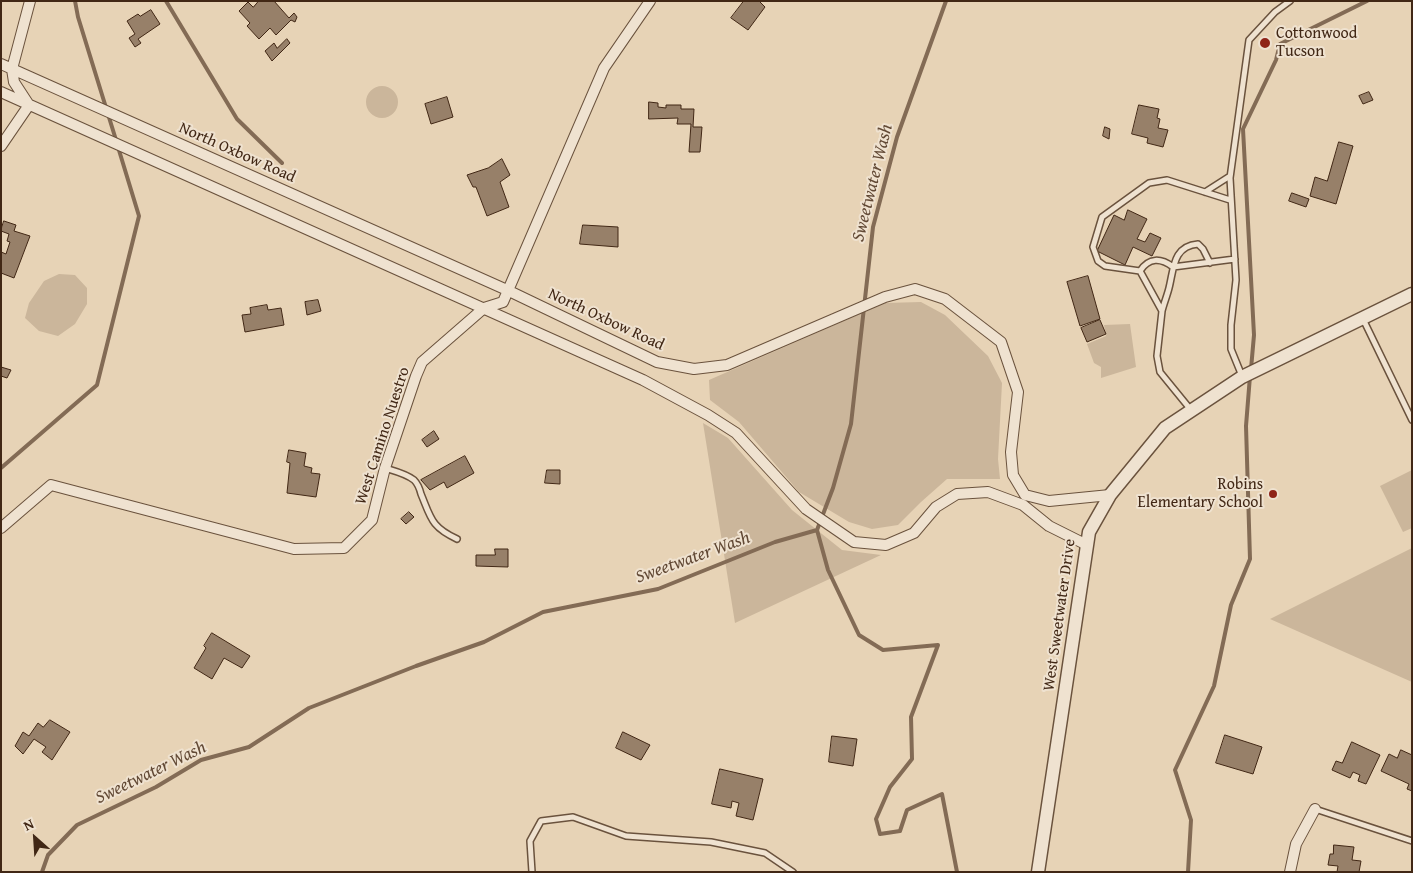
<!DOCTYPE html>
<style>
body{margin:0}
#map{position:relative;width:1413px;height:873px;overflow:hidden;background:#e7d3b6;font-family:"Gentium Book Plus",serif}
canvas{display:block}
.frame{position:absolute;inset:0;border:2px solid #412715;pointer-events:none}
.north{position:absolute;left:10px;top:813px;width:50px;height:50px;-webkit-text-stroke:4px #efe2d0;paint-order:stroke;rotate:334deg;font-size:14px;font-weight:700;line-height:20px;text-align:center;color:#412715}
.north::after{content:'';display:block;margin:auto;width:18px;height:22px;background:#412715;clip-path:polygon(50% 0,100% 100%,50% 72%,0 100%)}
</style>
<div id="map">
<canvas width="1413" height="873"></canvas>
<div class="frame"></div>
<div class="north">N</div>
</div>
<script>
const ctx = document.querySelector('canvas').getContext('2d');
ctx.lineJoin = 'round';
function paint(path, color) {
  ctx.fillStyle = color;
  ctx.fill(path, 'evenodd');
}
function strokePath(path, color, width, dash) {
  ctx.strokeStyle = color;
  ctx.lineWidth = width;
  ctx.lineCap = dash ? 'butt' : 'round';
  ctx.setLineDash(dash || []);
  ctx.stroke(path);
}
function drawText(font, color, halo, rows, align = 'center') {
  ctx.font = font + ' "Gentium Book Plus",serif';
  ctx.lineWidth = 4;
  ctx.setLineDash([]);
  ctx.textBaseline = 'middle';
  ctx.strokeStyle = halo;
  ctx.fillStyle = color;
  for (const [text, x, y, turn = 0] of rows) {
    ctx.save();
    ctx.translate(x, y);
    ctx.rotate((+turn || 0) * Math.PI / 180);
    ctx.textAlign = isNaN(turn) ? turn : align;
    if (halo) ctx.strokeText(text, 0, 0);
    ctx.fillText(text, 0, 0);
    ctx.restore();
  }
}
const green = new Path2D(`
 M366 102a16 16 0 1 1 32 0a16 16 0 1 1-32 0Z
 M59,274L75,275L87,288V304L75,324L58,336L39,331L25,318L29,303L44,281Z
 M921,302L945,315L988,356L1002,383L998,459L1000,479H947L921,502L898,525L872,529L849,522L799,492L739,422L710,400L709,380L885,303Z
 M1130,324L1136,367L1101,378V367L1094,363L1087,344L1106,336L1104,325Z
 M703,423L728,438L792,510L842,550L881,555L735,623Z
 M1412,470V528L1403,532L1380,486Z
 M1412,548V682L1270,619Z`);
const stream = new Path2D(`
 M75,1L78,17L116,140
 M166,1L237,119L282,163
 M1251,369L1254,335L1243,129L1276,60L1280,44L1367,1
 M1,468L97,385L139,216L118,147
 M817,530L828,570L859,635L883,650L938,645L911,717L912,759L890,787L876,819L880,834L900,831L907,810L942,794L957,872
 M42,872L48,855L77,825L156,787L201,760L249,747L309,708L416,666L484,642L543,612L658,589L775,542L817,530L833,488L851,424L873,227L897,137L946,1
 M1188,872L1191,820L1175,770L1214,686L1231,605L1250,559L1246,426L1250,376`);
const building = new Path2D(`
 M259,1H274L289,18L294,13L297,17L295,22L291,20L276,35L270,28L259,39L247,26L250,23L239,11L248,2L253,7Z
 M744,1H759L765,7L748,30L731,18Z
 M151,10L160,24L138,39L141,43L135,47L129,38L135,34L127,21L138,14L140,16Z
 M287,39L290,43L272,61L265,51L274,43L277,48Z
 M1369,92L1373,100L1363,104L1359,96Z
 M447,97L453,117L431,124L425,104Z
 M649,102L658,103V107L666,108V105H681V109H694L693,127H702L700,152H689L691,124H677L678,118L649,119Z
 M1139,105L1159,109L1157,118L1160,119L1158,128L1168,130L1163,147L1147,143L1148,138L1132,134Z
 M1105,127L1110,129L1109,139L1103,136Z
 M1339,142L1353,146L1336,204L1310,196L1315,177L1327,181Z
 M502,159L510,175L500,182L509,207L487,216L476,187H473L467,175L488,168Z
 M1292,193L1309,199L1306,207L1289,201Z
 M1128,210L1147,219L1137,239L1145,242L1150,233L1161,238L1152,256L1133,247L1125,265L1097,251L1114,215L1124,220Z
 M4,221L16,225L14,231L30,236L14,278L1,273V252L6,254L10,242L7,241L9,234L1,231Z
 M583,225L618,227V247L580,244Z
 M1088,276L1100,319L1080,326L1067,282Z
 M318,300L321,311L307,315L305,302Z
 M267,305L268,310L281,308L284,325L245,332L242,315L251,314L250,308Z
 M1100,320L1106,334L1087,342L1081,328Z
 M1,367L11,370L7,378L1,376Z
 M434,431L439,439L427,447L422,440Z
 M289,450L306,453L304,466L312,468L311,473L320,474L316,497L287,493L290,463L287,462Z
 M465,456L474,473L447,488L444,482L430,490L421,480Z
 M547,470H560V484L545,483Z
 M409,512L414,517L406,524L401,519Z
 M495,549H508V567L476,566V555H495Z
 M212,633L250,656L242,668L224,658L212,679L194,668L206,648L204,646Z
 M50,720L70,732L52,760L42,752L46,747L34,739L23,754L15,746L23,732L29,736L38,723L43,727Z
 M623,732L650,745L641,760L616,748Z
 M1225,735L1262,747L1253,774L1216,763Z
 M832,736L857,739L853,766L829,762Z
 M1352,742L1380,755L1366,784L1358,781L1360,775L1353,772L1350,778L1332,770L1336,761L1342,763Z
 M1401,750L1412,755V791L1407,789L1409,784L1381,771L1389,754L1397,758Z
 M720,769L763,779L753,820L736,816L739,803L732,801L731,808L712,804Z
 M1334,845L1354,847L1352,860L1361,861L1359,872H1337L1338,866L1328,865L1330,854H1333Z`);
const service = new Path2D(`
 M1205,192L1230,176
 M1140,271L1105,266L1098,261L1093,247L1102,217L1149,183L1167,180L1230,200
 M1162,311C1164,303 1167,296 1169,288C1174,268 1173,246 1198,244L1203,249L1210,263
 M1363,319L1412,420
 M1242,376L1231,349V325L1236,280L1230,178L1249,40L1275,12L1290,1
 M1191,410L1160,372L1157,356L1162,311L1140,271C1149,257 1161,258 1173,267L1235,259
 M385,468C395,471 407,474 414,480C418,484 420,490 421,494C431,518 431,527 457,539
 M1315,809L1412,841
 M532,872L530,841L541,821L573,817L626,836L711,842L765,853L793,872`);
const minor = new Path2D(`
 M1,64L507,290L657,362L694,369L727,365L885,297L915,289L945,299L1001,342L1018,392L1011,452L1013,475L1025,495L1049,501L1110,495
 M1,92L643,380L708,415L736,433L806,509L854,542L886,545L914,533L936,507L957,494L988,492L1023,505L1049,526L1087,545
 M1,146L29,105L14,82L12,69L30,1
 M1,528L51,485L294,549L344,548L372,520L385,468L416,376L422,362L484,308L503,302L604,68L650,1
 M1290,872L1296,844L1315,809`);
const tertiary = new Path2D(`
 M1038,872L1089,532L1110,495L1165,428L1242,377L1412,294`);
const markers = [
 [1265,43,6,"#8f2418"],
 [1273,494,5,"#8f2418"]
];
const poiNames = [
 ["Cottonwood",1276,34],
 ["Tucson",1276,52],
 ["Robins",1263,485,"right"],
 ["Elementary School",1263,503,"right"]
];
const streetNames = [
 ["North Oxbow Road",237,153,24],
 ["North Oxbow Road",606,320,25],
 ["West Camino Nuestro",383,436,-72],
 ["West Sweetwater Drive",1060,615,-82]
];
const waterNames = [
 ["Sweetwater Wash",873,183,-76],
 ["Sweetwater Wash",693,558,-20],
 ["Sweetwater Wash",151,773,-26]
];
paint(green, '#cbb69b');
strokePath(stream, '#836b55', 4);
paint(building, '#978069');
strokePath(building, '#412715', 1);
strokePath(service, '#6a523d', 8);
strokePath(minor, '#6a523d', 12);
strokePath(tertiary, '#6a523d', 15);
strokePath(service, '#efe2d0', 5);
strokePath(minor, '#efe2d0', 10);
strokePath(tertiary, '#efe2d0', 12);
for (const [x, y, r, color] of markers) {
  const dot = new Path2D();
  dot.arc(x, y, r, 0, 2 * Math.PI);
  ctx.fillStyle = color;
  ctx.fill(dot);
  strokePath(dot, '#efe2d0', 2);
}
drawText('16px', '#412715', '#efe2d0', poiNames, 'left');
drawText('16px', '#412715', '#efe2d0', streetNames);
drawText('italic 18px', '#624935', '#efe2d0', waterNames);
</script>
